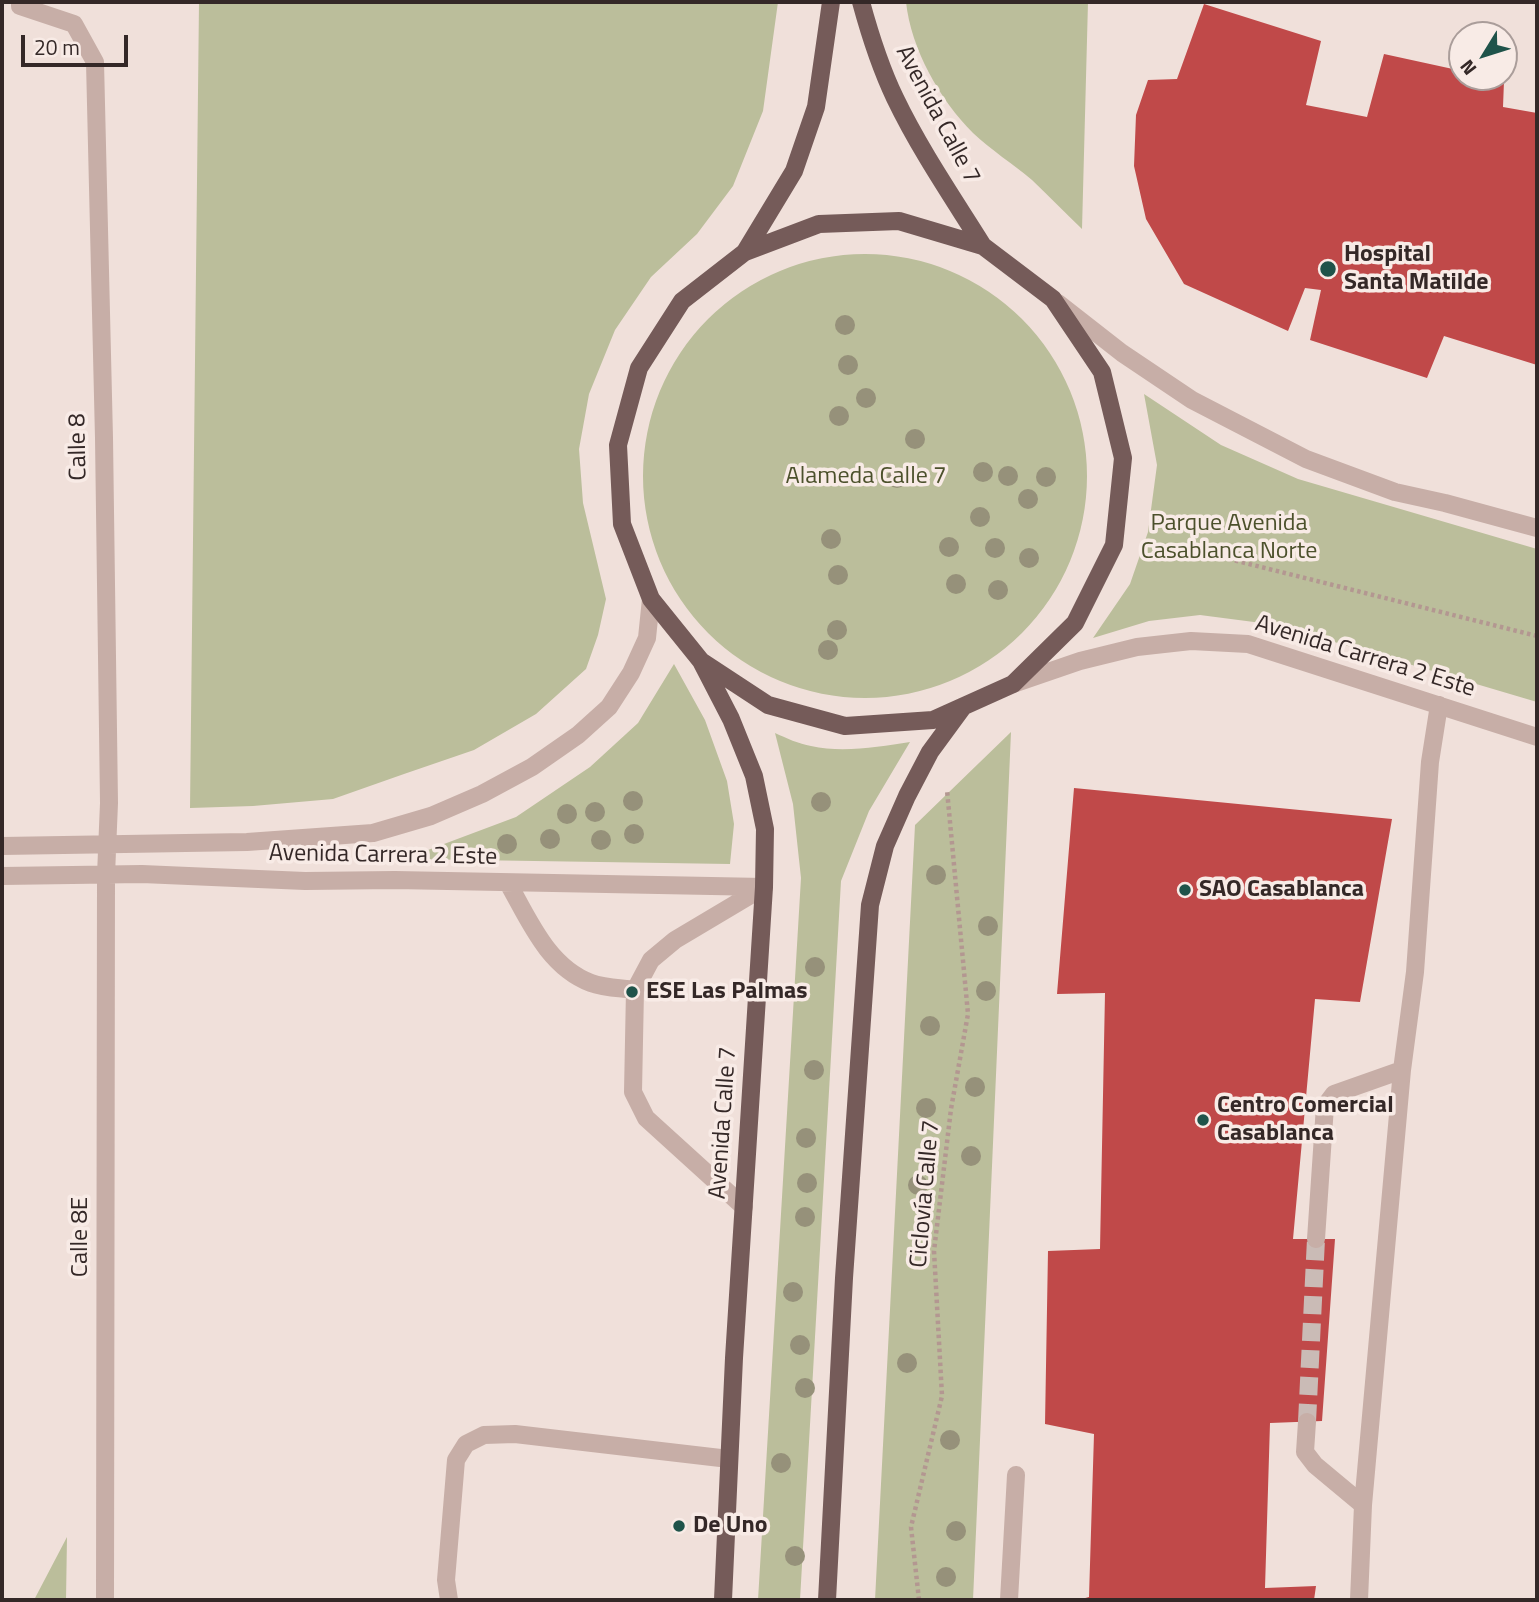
<!DOCTYPE html>
<meta charset="utf-8">
<style>
body{margin:0}
#map{position:relative;width:1539px;height:1602px;overflow:hidden;background:#f0e0da;font-family:"Titillium Web",sans-serif}
canvas{display:block}
.frame{position:absolute;inset:0;border:4px solid #342827;pointer-events:none}
.north{position:absolute;left:1448px;top:21px;width:70px;height:70px;box-sizing:border-box;background:#f8ebe6;border:2px solid #aa9d9a;border-radius:50%;rotate:232deg;font-size:19px;font-weight:700;line-height:28px;text-align:center;color:#342827}
.north::after{content:'';display:block;margin:auto;width:24px;height:32px;background:#1f534a;clip-path:polygon(50% 0,100% 100%,50% 72%,0 100%)}
.scale{position:absolute;left:21px;top:35px;width:107px;height:32px;box-sizing:border-box;border:4px solid #342827;border-top:0;padding-left:9px;font-size:21px;line-height:24px;white-space:nowrap;color:#342827;-webkit-text-stroke:5px #f8ebe6;paint-order:stroke}
</style>
<div id="map">
<canvas width="1539" height="1602"></canvas>
<div class="frame"></div>
<div class="north">N</div>
<div class="scale">20 m</div>
</div>
<script>
const ctx = document.querySelector('canvas').getContext('2d');
ctx.lineJoin = 'round';
function paint(path, color) {
  ctx.fillStyle = color;
  ctx.fill(path, 'evenodd');
}
function strokePath(path, color, width, dash) {
  ctx.strokeStyle = color;
  ctx.lineWidth = width;
  ctx.lineCap = dash ? 'butt' : 'round';
  ctx.setLineDash(dash || []);
  ctx.stroke(path);
}
function drawText(font, color, halo, rows, align = 'center') {
  ctx.font = font + ' "Titillium Web",sans-serif';
  ctx.lineWidth = 7;
  ctx.setLineDash([]);
  ctx.textBaseline = 'middle';
  ctx.strokeStyle = halo;
  ctx.fillStyle = color;
  for (const [text, x, y, turn = 0] of rows) {
    ctx.save();
    ctx.translate(x, y);
    ctx.rotate((+turn || 0) * Math.PI / 180);
    ctx.textAlign = isNaN(turn) ? turn : align;
    if (halo) ctx.strokeText(text, 0, 0);
    ctx.fillText(text, 0, 0);
    ctx.restore();
  }
}
const green = new Path2D(`
 M199,2H778L763,111L733,186L697,234L651,277L615,330L589,394L579,449L583,503L606,599L598,635L586,669L536,714L474,750L404,774L333,799L253,806L190,808Z
 M906,2H1088L1082,229C1065,213 1049,196 1032,180C1013,164 991,150 973,133C940,100 911,49 906,2Z
 M643 476a222 222 0 1 1 444 0a222 222 0 1 1-444 0Z
 M1144,394L1221,445L1298,479L1537,549V702L1277,625L1200,615L1149,621L1093,638L1130,584L1148,532L1157,465Z
 M674,664L705,720L727,781L734,824L730,864L404,859L516,817L590,767L638,723Z
 M1011,732L973,1600H875L915,825Z
 M775,733C786,738 799,744 811,746C842,753 879,747 910,742L869,811L841,881L800,1600H758L801,878L793,804Z
 M67,1537L66,1600H34Z`);
const building = new Path2D(`
 M1204,4L1321,41L1306,105L1367,117L1384,54L1462,71V77H1487L1504,81L1503,107L1537,113V365L1444,336L1427,378L1310,340L1321,290L1305,288L1288,331L1184,284L1146,219L1134,166L1136,115L1148,80L1177,79Z
 M1074,788L1392,819L1360,1002L1315,999L1293,1239H1335L1322,1421L1270,1423L1265,1588L1316,1586L1314,1600H1078L1089,1597L1094,1434L1045,1424L1048,1251L1100,1249L1105,993L1057,994Z`);
const minorTunnel = new Path2D(`
 M1307,1422L1316,1239`);
const path = new Path2D(`
 M1201,552L1537,636
 M919,1600L911,1527L942,1396L934,1251L951,1109L968,1014L947,790`);
const minor = new Path2D(`
 M20,2V6L74,24L95,62L104,438L109,803L106,875L105,1600
 M1058,303L1122,353L1192,400L1306,459L1395,492L1445,503L1537,528
 M1013,684L1080,661L1137,647L1191,641L1248,644L1537,737
 M2,846L247,842L373,833L431,816L482,794L532,767L578,735L609,707L631,673L647,638L651,599
 M2,876L142,874L305,881L395,880L764,887
 M508,883C529,920 548,967 591,983C604,988 621,988 635,990
 M744,1207L646,1118L633,1092L635,990L651,960L675,940L764,887
 M1316,1239L1325,1106L1334,1094L1402,1070
 M1307,1422L1305,1452L1315,1465L1363,1505
 M449,1600L446,1580L456,1460L466,1444L484,1435L515,1434L729,1459
 M1009,1600L1016,1475
 M1359,1600L1363,1505L1402,1070L1415,972L1430,762L1439,705`);
const major = new Path2D(`
 M861,2C870,35 880,67 895,98C920,150 953,198 983,246
 M745,252L794,171L816,107L831,2
 M701,661L768,705L845,726L933,720L1013,684L1075,623L1114,545L1123,458L1102,372L1053,299L983,246L899,221L819,224L745,252L682,301L639,368L618,445L622,524L651,599L701,661L731,719L754,776L765,829L764,887L734,1358L723,1600
 M827,1600L844,1278L870,905L885,846L907,796L930,752L963,707`);
const trees = [
 [845,325],
 [848,365],
 [866,398],
 [839,416],
 [915,439],
 [983,472],
 [1008,476],
 [1046,477],
 [897,478],
 [1028,499],
 [980,517],
 [831,539],
 [949,547],
 [995,548],
 [1029,558],
 [838,575],
 [956,584],
 [998,590],
 [837,630],
 [828,650],
 [633,801],
 [821,802],
 [595,812],
 [567,814],
 [634,834],
 [550,839],
 [601,840],
 [507,844],
 [936,875],
 [988,926],
 [815,967],
 [986,991],
 [930,1026],
 [814,1070],
 [975,1087],
 [926,1108],
 [806,1138],
 [971,1156],
 [807,1183],
 [918,1185],
 [805,1217],
 [793,1292],
 [800,1345],
 [907,1363],
 [805,1388],
 [950,1440],
 [781,1463],
 [956,1531],
 [795,1556],
 [946,1577]
];
const markers = [
 [1328,269,9,"#1f534a"],
 [1185,890,7,"#1f534a"],
 [632,992,7,"#1f534a"],
 [1203,1120,7,"#1f534a"],
 [679,1526,7,"#1f534a"]
];
const streetNames = [
 ["Avenida Calle 7",937,115,62],
 ["Calle 8",79,447,-91],
 ["Avenida Carrera 2 Este",1365,657,17],
 ["Avenida Carrera 2 Este",383,856,1],
 ["Avenida Calle 7",724,1123,-86],
 ["Ciclovía Calle 7",926,1194,-85],
 ["Calle 8E",81,1237,-90]
];
const poiNames = [
 ["Hospital",1344,255],
 ["Santa Matilde",1344,283],
 ["SAO Casablanca",1199,890],
 ["ESE Las Palmas",646,992],
 ["Centro Comercial",1217,1106],
 ["Casablanca",1217,1134],
 ["De Uno",693,1526]
];
const parkNames = [
 ["Alameda Calle 7",866,477],
 ["Parque Avenida",1229,524],
 ["Casablanca Norte",1229,552]
];
paint(green, '#bbbe9b');
paint(building, '#c04949');
strokePath(minorTunnel, '#cabbb6', 18, [18, 9]);
strokePath(path, '#b39791', 4.5, [3.5, 3.5]);
strokePath(minor, '#c7aea7', 18);
strokePath(major, '#755b59', 18);
ctx.fillStyle = '#96917a';
for (const [x, y] of trees) {
  ctx.beginPath();
  ctx.arc(x, y, 10, 0, 2 * Math.PI);
  ctx.fill();
}
for (const [x, y, r, color] of markers) {
  const dot = new Path2D();
  dot.arc(x, y, r, 0, 2 * Math.PI);
  ctx.fillStyle = color;
  ctx.fill(dot);
  strokePath(dot, '#f8ebe6', 2.5);
}
drawText('24px', '#342827', '#f8ebe6', streetNames);
drawText('bold 24px', '#342827', '#f8ebe6', poiNames, 'left');
drawText('24px', '#4c512c', '#f8ebe6', parkNames);
</script>
